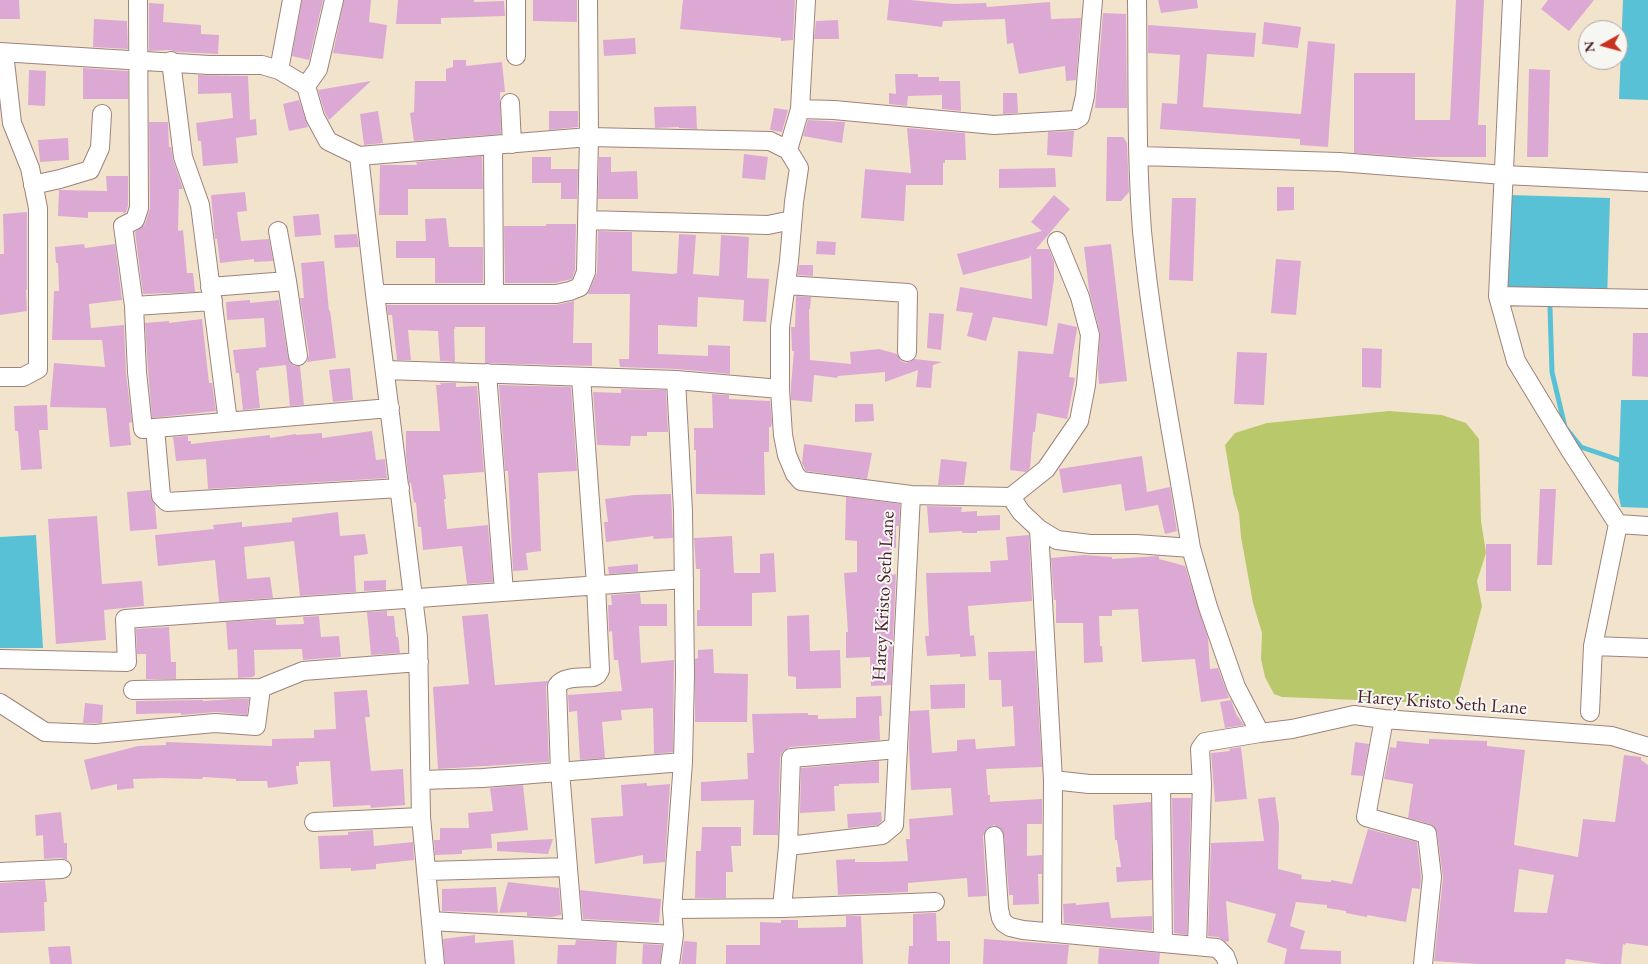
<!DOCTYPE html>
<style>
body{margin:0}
#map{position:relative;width:1648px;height:964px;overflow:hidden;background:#f2e4cc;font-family:"EB Garamond",serif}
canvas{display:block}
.north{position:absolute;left:1578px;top:20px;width:50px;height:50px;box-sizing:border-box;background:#f6f6f2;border:1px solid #b1a0a2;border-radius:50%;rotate:263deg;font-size:14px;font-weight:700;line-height:20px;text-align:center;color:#4a1f2b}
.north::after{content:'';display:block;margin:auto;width:18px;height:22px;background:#c8321e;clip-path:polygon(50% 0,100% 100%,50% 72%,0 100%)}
</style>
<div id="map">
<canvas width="1648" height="964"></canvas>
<div class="north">N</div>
</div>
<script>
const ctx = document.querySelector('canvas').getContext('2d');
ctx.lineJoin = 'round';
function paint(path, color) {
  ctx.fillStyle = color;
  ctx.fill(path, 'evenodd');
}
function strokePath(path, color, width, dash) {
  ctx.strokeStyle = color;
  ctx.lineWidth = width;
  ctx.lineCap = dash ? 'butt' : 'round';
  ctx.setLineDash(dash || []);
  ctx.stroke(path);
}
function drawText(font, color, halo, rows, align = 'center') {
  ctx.font = font + ' "EB Garamond",serif';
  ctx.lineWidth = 4;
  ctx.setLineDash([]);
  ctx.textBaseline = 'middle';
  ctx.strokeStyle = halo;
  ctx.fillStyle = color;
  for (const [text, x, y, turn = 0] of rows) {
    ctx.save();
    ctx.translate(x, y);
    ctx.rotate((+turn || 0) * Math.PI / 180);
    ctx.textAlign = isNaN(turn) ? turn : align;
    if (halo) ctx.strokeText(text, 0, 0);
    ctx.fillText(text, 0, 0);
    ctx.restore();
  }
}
const green = new Path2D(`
 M1389,411L1442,415L1466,423L1479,439L1481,521L1486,553L1477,581L1482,606L1456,704L1282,697L1274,694L1265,677L1261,659L1262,633L1253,603L1241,537L1239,514L1233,493L1225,445L1235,433L1267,423Z`);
const water = new Path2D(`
 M1623,0H1648V100L1619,99Z
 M1509,195L1610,198L1607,302L1506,298Z
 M1621,400H1648V508L1621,507L1618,492Z
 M36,535L43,648H0V537Z`);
const stream = new Path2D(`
 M1550,308L1552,372L1565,427L1581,447L1619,460`);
const building = new Path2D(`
 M0,0H19L20,19H0Z
 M302,0H323L309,60L292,56Z
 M344,0H371L369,22L387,25L383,59L333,53Z
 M398,0H474V2L504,1L505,16L441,18V24H396Z
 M533,0H577V22L533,21Z
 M683,0H795L793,40L781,41V38L680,29Z
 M889,0H910L954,4L986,3L987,7L1050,2L1051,19L1081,18L1076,80L1066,81L1065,66L1019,74L1013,43L1007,44L1005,19L943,21L942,27L887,20Z
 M1158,0H1197L1198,8L1161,13Z
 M1456,0H1484L1478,125H1486V157H1411L1354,153V73H1415V120H1450Z
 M1548,0H1594L1569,31L1541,9Z
 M149,3L164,4L163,22L201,25V34L219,35L218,54L177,52L170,50L149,51Z
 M1103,13L1126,14L1127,108H1095Z
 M94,19L127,21L128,49L93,47Z
 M838,20L839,39H814L816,21Z
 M1264,22L1301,27L1298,48L1262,44Z
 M1148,25L1256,33L1254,57L1207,54L1203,107L1301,114L1308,41L1335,44L1328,147L1300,145V139L1160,129L1162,103L1177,104L1180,55L1148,53Z
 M635,38L636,54L604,56L603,40Z
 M453,60H466V66L502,62L505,92H500L501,134L414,141L410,113L414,112L415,81H446V69L453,67Z
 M83,68L128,71V99H83Z
 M1529,69L1550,70L1548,157H1527Z
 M29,70L46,71L45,106L28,105Z
 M895,74H918V77H939V81H960L961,111L942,109V95L908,96L907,106L889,104V93L896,94Z
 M198,75L248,76L250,120L256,119L257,135L236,138L238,163L203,166L201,141H198L196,123L233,118L231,93L198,94Z
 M371,81L329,120L325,113L318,90Z
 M1003,93H1017L1018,113L1003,114Z
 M299,100L308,127L289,131L283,104Z
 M696,106L697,129L679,128V127L655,128L654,107Z
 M774,108L788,110L782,132L770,130Z
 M378,111L383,143L364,145L360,114Z
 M549,111H578V127L549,130Z
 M808,120L845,122L842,143L803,136Z
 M149,122H168L169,147H171L173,160L183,189H179L178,231L183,230L187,273H193L195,292L143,294L135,232L145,224L150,208Z
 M907,128L965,133L966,160H945V163H943V185H906L904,221L861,218L865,169L911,173Z
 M1074,131L1072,157L1047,155L1048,132Z
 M1107,137H1123L1127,143L1129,192L1121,201H1106Z
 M68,138L69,160L40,162L38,140Z
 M744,154L768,157L765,180L742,178Z
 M482,156L483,189H408V215H379L380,165H417L416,162Z
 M532,157H551V169H578L577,199H561V183H532Z
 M599,157H611V172L637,171L638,199H598Z
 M1055,168L1056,187L999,188V169Z
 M106,176H128V206L126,212L124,214L123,212H88V218L58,216L59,190L107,191Z
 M1277,187H1294V210L1277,211Z
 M245,192L247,211L237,212L241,241L269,239L273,261L254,262V259L220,263L217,239H215L211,195Z
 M1054,195L1070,209L1036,249H1049L1054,262V279L1047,326L993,317L986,341L967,336L973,313L956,311L960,287L1032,299L1031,255L1029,258L963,275L957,254L1042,231L1031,222Z
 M1172,198H1196L1193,281L1169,280Z
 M27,212V289L26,290L27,311L0,315V254H4L3,214Z
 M319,214L321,235L295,237L293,216Z
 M446,218L449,247H483V283H435V258H396V241H426L425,219Z
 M546,224H576L575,270L572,279L555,283H505L504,226H546Z
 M598,231L632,232V271L673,274L677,273L679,234L696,235L693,274L719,276L721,235L749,237L747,278L769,279L766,322L743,321L744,300L698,297L697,327L658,325V354L708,356V345L730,346V374L677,369L620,367L619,359H629L630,294H588L597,273Z
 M357,234L359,247L335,248L334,235Z
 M817,241L836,242L835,255L816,254Z
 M84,244L85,248L115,244L122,300L89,304L91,328L124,325L126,373L132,422L129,423L131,445L110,447L106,408L50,407L54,363L105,367L102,340H52L54,291H59L58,263H56L55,247Z
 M1111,244L1127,381L1099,384L1098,371L1100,333L1089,290L1084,247Z
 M1276,259L1301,261L1296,315L1271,313Z
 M324,261L329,311L330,310L336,358L307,362L309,354L300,298H304L301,263Z
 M799,265H813V276L798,275Z
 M796,296L811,297L810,309H809L810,360L851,364L850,352L879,349L897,354L901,361L906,363L914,359L942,362L933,365L931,388L916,387L918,370L885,382V372L838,376L837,378L814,375L812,402L791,400V385L794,351H792L791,327H795Z
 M250,300V303L279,300L288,358L294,366H300L304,405L290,406L286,365L259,368V370L256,371L260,408L243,410L239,373H236L233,350L266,347L264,318L227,320L226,302Z
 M574,301L573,343H592V366L485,363V327H455V329H454L455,362L440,361L438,331L408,330L411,360H397L392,315H388L387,305H556Z
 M929,313L944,314L941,350L927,348Z
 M202,319L209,383H212L216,411L152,418L148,371L145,323L169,321V323Z
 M1058,323L1077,327V329L1069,377L1075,378L1067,419L1037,413L1035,432H1033L1030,468L1026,472L1010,470L1018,351L1053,354Z
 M1633,333H1648V377L1632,376Z
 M1362,348L1382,349L1381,388L1362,387Z
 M1237,352L1267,353L1264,405L1234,404Z
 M350,368L353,400L333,402L329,370Z
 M440,383H456V387L477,386L484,472L443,475L446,499H444L447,529L488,525L493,582L467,584L462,546L423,550L421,527H418L416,502L414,503L411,483H409L406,456V431H440L436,385H441Z
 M499,385L571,387L577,471L538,473L541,551L526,553L528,570L513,571L508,471H505Z
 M621,389L666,390L668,432H647V436H631L630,446L597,445L593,392L621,393Z
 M712,394L729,395V399L770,401L772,422L771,427H769V452H764L765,495L696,494V450H694V428H713Z
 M855,404H873L874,421L855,422Z
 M47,405L48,430H39L42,469L21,470L18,431H15L14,406Z
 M372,431L376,460L385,459L387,478L208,489L206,459L176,461L173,437L188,436V441H191V444L270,435V438L296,434V435L322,433V438Z
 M804,444L872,453L867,479L806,471L802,463Z
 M1142,456L1147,492L1170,487L1177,531L1165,534L1158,505L1125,511L1121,484L1063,493L1059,469Z
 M941,459L967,462L964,485H938Z
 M1540,489H1556L1552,565H1537Z
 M150,490L151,498L155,505L157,529L130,531L127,492Z
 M671,494L673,538L654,539L653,536L606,542L604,522H608L605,499L634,495Z
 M846,497L900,504L899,526H896V548H892V575L896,574L891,685L871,686L870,657L846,658V632H848L844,573L857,572V541L845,540Z
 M927,506L962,507L961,512L977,511V516L1000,515V530L977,531V533H962V531L929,533Z
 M338,512L340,536L365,534L368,554L354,556L356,592L300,596L294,541L244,547L247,579L270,577L273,598L219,602L215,560L158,566L155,535L214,529L213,525L242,522V527L292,522V518Z
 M97,516L102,584L142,581L144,606L104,610L106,640L56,644L48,519Z
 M1029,535L1032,601L968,606L970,636L974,635L976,656L960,657V654L927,656L925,636H929L926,573L991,572L990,561L1008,560L1006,537Z
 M732,536L734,573H760V554L774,553L776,592L752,593V626H697V610H700V569H696L694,538Z
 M1486,544H1511V591H1486Z
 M1084,555L1112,557V559L1159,556V559L1185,566L1208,638L1210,669L1218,668L1229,698L1201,702L1195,659L1142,662L1138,609L1112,610V616H1099L1100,646H1102L1103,662L1084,663L1083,623H1056V600H1054L1051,558Z
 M638,564V572L609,574L608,567Z
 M386,580V590L364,591V581Z
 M640,593L641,604H667V626H639L641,663L674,660L673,752L654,754L653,708L621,710L622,720L602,722L605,758L580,760L577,711L569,712L568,695L622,691L618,660H614L612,631L609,632L608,605H612L611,595Z
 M387,611V616H394L396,637H398L400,653L371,655L367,612Z
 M488,614L495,685L548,681L546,686L549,762L438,769L433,687L469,684L462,616Z
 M809,615L810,651L840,650L841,688L796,689V677L788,676L787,616Z
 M319,616L321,637L339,636L341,657L303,660L302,649L254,650L255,675L253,677L238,678L237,649L228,650L226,622L276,619V625L304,624L303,617Z
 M169,627L171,662H176V679H146V654H137L136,629Z
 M713,649L714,673L748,674L747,722H695V659L698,658V650Z
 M1035,651L1042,767L986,769L988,795H990V802L1042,799V824H1027V856L1042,855V874H1038L1039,904L1013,905V895H1009L1004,835L1002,830L994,825L988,828L983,836L987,896L968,897L967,878L908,883V892L838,895L836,860L855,859V862H879L908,861L906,839H910L909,819L953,815L951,788L911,790L909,747L910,711L929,710L932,753L957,751V740L975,739L976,749L1015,746L1013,706L1002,707L1001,680H989L988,652Z
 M965,684V708L931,709L930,685Z
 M367,690L370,717H365L371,771L403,769L405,805L371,808L370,805L333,807L330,761L299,762V766H296L298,784L268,788L267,781H236V779L203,777L202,779L161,778L133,779L134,788L117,790V784L91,790L84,760L138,746L166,745V742L272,746V739L314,738V730L336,729L334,692Z
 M881,696L882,716H879L880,740L790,747L782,752L780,758L778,835H753L754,800L701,801V782L748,779L747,753H754L752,714L808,713V715H818V719L856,718V697Z
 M234,699H249L247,715L216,712L181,715V713L136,714V701L203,700V701Z
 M1231,700L1236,714L1244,725L1225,728L1220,702Z
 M85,703L103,705L102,723H83Z
 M1429,739L1487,741V746L1525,750L1514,845L1578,857L1583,819L1615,822L1624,755L1641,757V760L1648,765V946L1626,943L1625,945L1623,944L1621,964H1602L1566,959L1565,964H1477L1434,961L1443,878L1437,832L1435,828L1430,824L1408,818L1413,784L1384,779L1390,747L1396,748L1397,741L1429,744ZM1519,869L1554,875L1547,913L1514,912Z
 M1355,742L1369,744L1363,776L1351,775Z
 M1241,747L1247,799L1215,802L1211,753L1230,751L1229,749Z
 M879,761V783L839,784V786H834L835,811L800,813L801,768Z
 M647,783V786L670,784L665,862L643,864V855L595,864L591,818L623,816L621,785Z
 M523,785L528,830L491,834L492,848L462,850V854L435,855L434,840H440V828H469L468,813L493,811L490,788Z
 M1275,797L1279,825L1278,869L1302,875L1301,879L1331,882V880L1352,884L1368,829L1417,842L1421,877L1420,889L1412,888L1406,922L1367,915V917L1346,913V911L1327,908V905L1296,902L1290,926L1305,931L1300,949L1341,951V964H1284L1287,949L1267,942L1276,914L1226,901L1229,941L1226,942L1218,937L1208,936L1211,843L1264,841L1258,799Z
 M1172,798H1191L1187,935L1174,933Z
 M1151,802L1152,880L1117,882L1116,867H1121L1117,840H1115L1113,805Z
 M61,812L64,843H67V860L61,858L44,859L43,835L36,836L35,815Z
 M881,812L882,821L878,825L848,828L847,814Z
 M702,827H741V846H731L733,872H726V898H695L696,851H701Z
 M373,830L374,846L413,842L414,860L376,864V869L351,871V868L320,869L318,836L348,835V832Z
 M553,839L548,854L497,851V842Z
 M45,880L47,902H44L45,931L0,933V883Z
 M508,882L559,888L561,915L552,917L527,916V912L499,913Z
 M496,887L498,913L442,911V889Z
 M580,890L661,899L659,923L583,919Z
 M1109,902L1111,918L1152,916V931L1064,923L1063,904L1076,903V905Z
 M930,913H936L937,941H950V964H908L909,946H913V914Z
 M846,916H861L863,964H726V945H760V922L781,923V920H798V928L846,927Z
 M475,935V943L513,940L515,964H445L443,939Z
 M984,939L1069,945L1067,964H983Z
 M576,940L617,942L616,964H557L558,945H575Z
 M684,941L697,942L696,964H681Z
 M643,944L662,945L660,964H642Z
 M70,946L72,964H50L48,947Z
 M1099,948L1160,953L1159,964H1098Z`);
const minor = new Path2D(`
 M138,0L139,208L135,220L123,226L134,306L137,372L143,429L390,408
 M1137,0C1138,77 1136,154 1142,231C1152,337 1174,443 1191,548
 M1512,0L1498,296L1648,299
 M0,52L209,65H262L279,70L306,86L315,117L328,141L359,156
 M516,56V0
 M171,61L183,157L200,205L228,422
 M279,70L292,0
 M306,86L318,69L334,0
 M510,103L512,144
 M800,109L834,110L994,125L1075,120L1080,117L1085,96L1093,0
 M493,145L494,293
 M788,150L800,109L806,0
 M1139,156L1339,162L1504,175L1648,182
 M33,185L60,179L90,170L100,148L102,114
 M587,220L768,225L792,220
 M287,281L298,356
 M786,285L908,293L907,352
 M210,287L287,281L278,231
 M375,294H556L570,291L580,287L586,272L589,137L770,141L788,150L799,168L794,202L789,261L780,327V389L783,435L787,455L795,474L801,481L911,495L1011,497L1021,512L1039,529L1057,540L1090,544H1136L1191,548L1208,607L1236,687L1260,733L1292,729L1354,715L1384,719L1612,736L1648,747
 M1498,296L1516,361L1570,450L1618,524L1648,526
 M134,306L213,301
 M386,370L676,380L683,511L685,675L683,762
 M487,373L504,592
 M0,377H23L38,369V208L30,168L12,123L4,53
 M676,380L780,389
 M155,428L161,496L167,502L400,488
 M1011,497L1046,469L1079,421L1086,385L1090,335L1080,297L1057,241
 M1039,529L1053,780L1089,784H1202L1197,946
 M1593,646L1648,648
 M0,659L127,662L125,619L684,579
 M133,690L261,688
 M0,703L45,732L95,734L215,723L256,726L261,688L303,671L419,662
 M1590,712L1593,646L1618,524
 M1384,719L1366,817L1427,834L1432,877L1423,964
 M421,780L483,778L683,762L672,909L674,935L670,964
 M1161,784L1163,943
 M1202,784L1200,749L1205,742L1260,733
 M314,822L421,817
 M994,836L999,909L1001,918L1004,923L1010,927L1023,930L1217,948L1225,956L1228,964
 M788,846L791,758L898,749
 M427,871L568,867
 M0,872L62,869
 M782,908L935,902
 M672,909L782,908L788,846L882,835L894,825L911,495
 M431,921L674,935
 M573,929L560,771L557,686C563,676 582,678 593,677L597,675L600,670L596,585L581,377
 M1052,933L1053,780
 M435,964L421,817L418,637L375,294L359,156L589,137L588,0`);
const streetNames = [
 ["Harey Kristo Seth Lane",884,596,-87],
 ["Harey Kristo Seth Lane",1442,703,4]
];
paint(green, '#b9c86b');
paint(water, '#59c1d6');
strokePath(stream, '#59c1d6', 5);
paint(building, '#dca9d4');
strokePath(minor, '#9e827c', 20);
strokePath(minor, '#fff', 18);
drawText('19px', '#4a1f2b', '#f6f6f2', streetNames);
</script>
